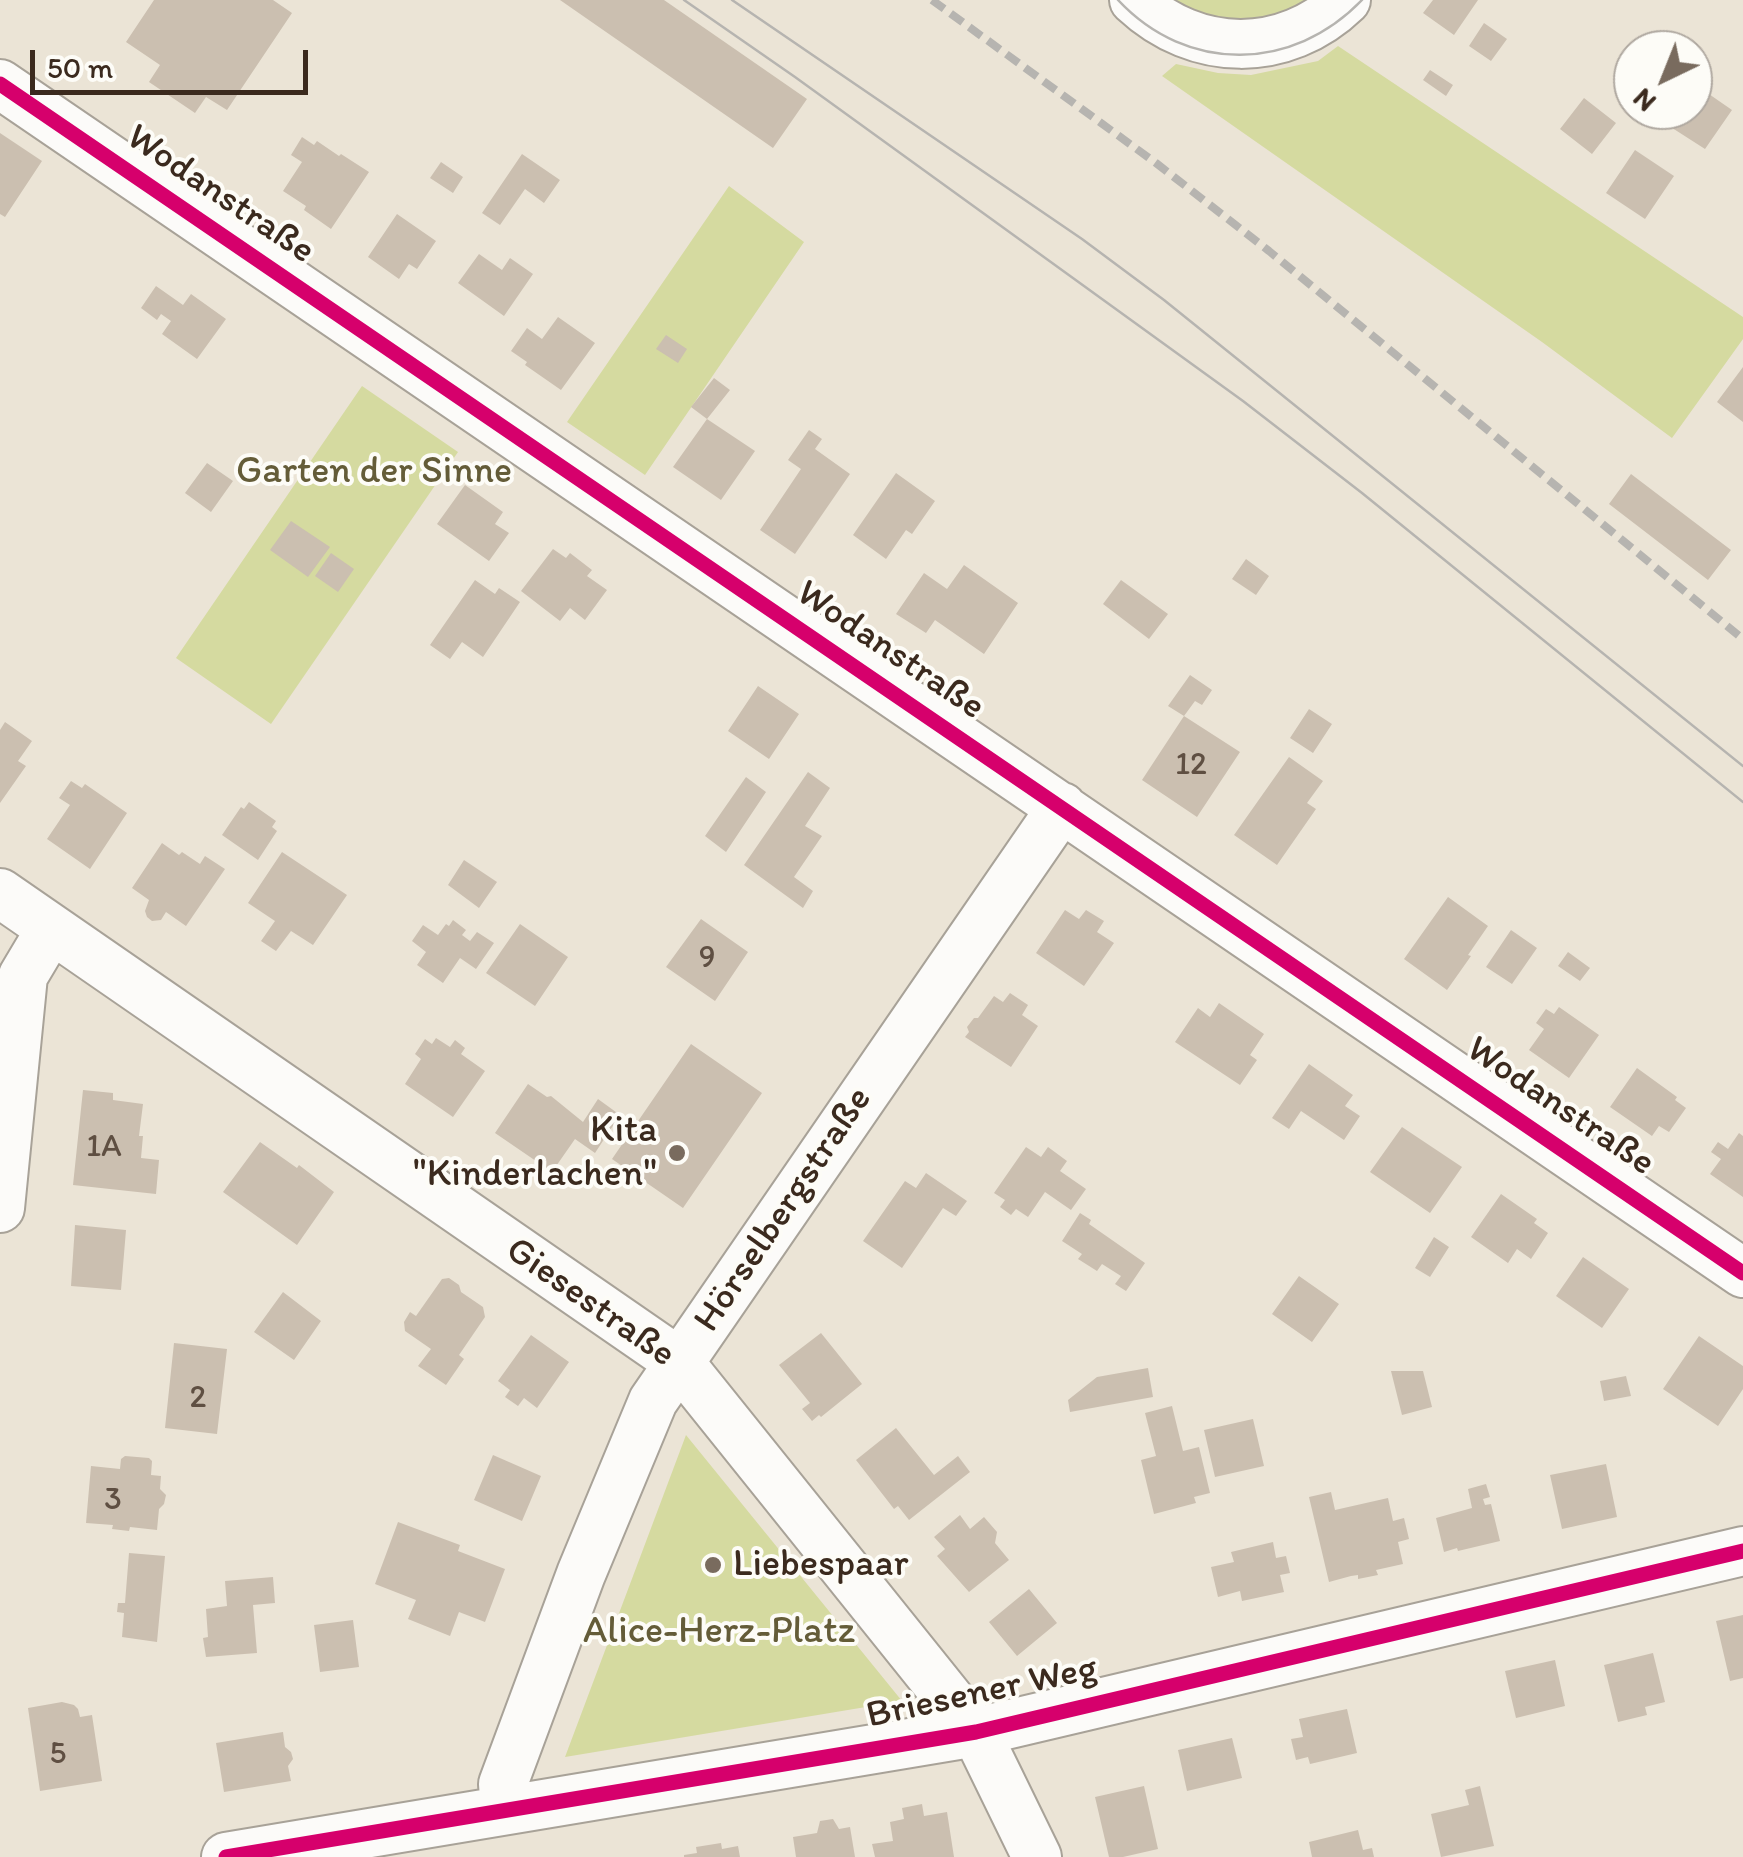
<!DOCTYPE html>
<meta charset="utf-8">
<style>
body{margin:0}
#map{position:relative;width:1743px;height:1857px;overflow:hidden;background:#ebe4d6;font-family:Itim,sans-serif}
canvas{display:block}
.north{position:absolute;left:1613px;top:30px;width:100px;height:100px;box-sizing:border-box;background:#fdfcf7;border:2px solid #afa8a0;border-radius:50%;rotate:223deg;font-size:28px;font-weight:700;line-height:40px;text-align:center;color:#3b2a1e}
.north::after{content:'';display:block;margin:auto;width:35px;height:45px;background:#796b5e;clip-path:polygon(50% 0,100% 100%,50% 72%,0 100%)}
.scale{position:absolute;left:30px;top:50px;width:278px;height:45px;box-sizing:border-box;border:5px solid #3b2a1e;border-top:0;padding-left:12px;font-size:30px;line-height:35px;white-space:nowrap;color:#3b2a1e;-webkit-text-stroke:8px #fdfcf7;paint-order:stroke}
</style>
<div id="map">
<canvas width="1743" height="1857"></canvas>
<div class="north">N</div>
<div class="scale">50 m</div>
</div>
<script>
const ctx = document.querySelector('canvas').getContext('2d');
ctx.lineJoin = 'round';
function paint(path, color) {
  ctx.fillStyle = color;
  ctx.fill(path, 'evenodd');
}
function strokePath(path, color, width, dash) {
  ctx.strokeStyle = color;
  ctx.lineWidth = width;
  ctx.lineCap = dash ? 'butt' : 'round';
  ctx.setLineDash(dash || []);
  ctx.stroke(path);
}
function drawText(font, color, halo, rows, align = 'center') {
  ctx.font = font + ' Itim,sans-serif';
  ctx.lineWidth = 8;
  ctx.setLineDash([]);
  ctx.textBaseline = 'middle';
  ctx.strokeStyle = halo;
  ctx.fillStyle = color;
  for (const [text, x, y, turn = 0] of rows) {
    ctx.save();
    ctx.translate(x, y);
    ctx.rotate((+turn || 0) * Math.PI / 180);
    ctx.textAlign = isNaN(turn) ? turn : align;
    if (halo) ctx.strokeText(text, 0, 0);
    ctx.fillText(text, 0, 0);
    ctx.restore();
  }
}
const green = new Path2D(`
 M1172,0H1314C1300,6 1285,15 1270,19C1235,27 1202,14 1172,0Z
 M1338,46L1743,317V339L1672,438L1542,342L1162,76L1176,64L1218,73L1251,75L1318,61Z
 M729,186L804,242L645,475L567,422Z
 M362,386L458,452L271,724L176,658Z
 M686,1435L902,1701L565,1757Z`);
const building = new Path2D(`
 M154,0H273L292,13L227,110L206,97L195,113L149,82L160,65L126,42Z
 M560,0H664L807,99L773,148Z
 M1433,0H1478L1454,35L1423,13Z
 M1484,23L1507,39L1491,61L1469,46Z
 M1430,70L1453,85L1446,96L1423,80Z
 M1693,83L1732,110L1705,149L1666,124L1675,110H1693Z
 M1584,98L1616,123L1592,154L1560,129Z
 M0,133L42,161L5,217L0,214Z
 M302,137L314,145L317,141L339,156L341,154L369,172L331,229L304,210L306,206L283,191L302,162L291,155Z
 M1635,150L1674,176L1645,219L1606,193Z
 M522,154L560,180L544,203L525,189L500,225L482,213Z
 M441,162L463,177L453,193L430,178Z
 M397,214L436,241L417,269L409,264L399,279L368,257Z
 M479,254L502,270L510,258L533,274L504,316L458,283Z
 M156,286L183,305L191,294L226,319L197,359L162,334L171,321L161,314L157,320L141,308Z
 M558,317L595,343L561,390L525,365L527,362L511,351L527,328L542,339Z
 M666,335L687,349L678,363L656,349Z
 M1743,367V422L1717,402Z
 M714,378L730,390L707,419L691,407Z
 M707,419L755,451L721,500L673,467Z
 M809,430L822,439L815,449L850,474L795,554L760,530L801,469L788,460Z
 M207,463L233,481L211,512L185,493Z
 M896,473L935,501L912,534L906,530L886,559L853,535Z
 M1631,474L1731,550L1708,580L1609,504Z
 M465,485L503,512L495,524L509,533L489,561L437,524Z
 M291,521L330,547L308,577L270,550Z
 M553,549L566,558L570,553L592,570L587,576L607,590L585,620L570,608L560,621L521,591Z
 M331,553L354,569L338,592L315,576Z
 M1246,559L1269,576L1256,595L1232,579Z
 M964,565L1018,603L984,654L935,620L926,633L896,614L924,573L947,589Z
 M475,580L495,594L499,588L520,602L483,657L462,642L450,659L430,645Z
 M1121,580L1168,614L1149,639L1103,604Z
 M1190,675L1212,690L1202,705L1195,701L1184,716L1168,706Z
 M758,686L799,714L769,759L728,731Z
 M1309,709L1332,724L1313,753L1290,738Z
 M1184,716L1240,752L1197,817L1142,780Z
 M5,722L32,741L18,761L26,766L0,803V730Z
 M1289,757L1323,781L1307,803L1316,809L1277,865L1234,835Z
 M808,772L830,788L805,826L822,836L794,877L813,891L803,908L744,865Z
 M746,777L766,792L726,852L705,836Z
 M71,781L82,788L85,784L127,813L90,869L47,839L70,805L59,798Z
 M249,802L276,821L272,827L277,831L258,860L222,835L241,807L244,809Z
 M162,843L179,855L182,852L200,864L205,856L225,869L186,926L166,912L161,920L152,921L147,917L145,911L149,900L132,888Z
 M282,852L347,895L313,945L291,931L276,951L261,941L275,921L248,903Z
 M464,860L497,882L479,908L448,885Z
 M1448,897L1488,926L1468,955L1471,956L1447,990L1404,959Z
 M1065,910L1079,919L1086,910L1104,921L1097,932L1114,943L1084,986L1036,953Z
 M701,919L748,952L715,1001L666,967Z
 M453,920L466,930L462,935L470,941L477,932L494,943L476,969L460,958L443,983L417,965L426,952L412,941L423,925L438,935L446,924L449,926Z
 M520,924L568,957L535,1006L486,973Z
 M1511,930L1537,948L1512,984L1486,967Z
 M1568,952L1590,968L1580,981L1558,966Z
 M1010,993L1028,1005L1022,1015L1038,1026L1011,1067L965,1037L969,1032L967,1027L974,1018H978L994,996L1003,1002Z
 M1219,1003L1264,1034L1250,1055L1257,1060L1240,1085L1175,1042L1198,1008L1210,1017Z
 M1559,1007L1599,1035L1569,1078L1529,1050L1544,1029L1536,1023L1546,1009L1554,1014Z
 M436,1038L450,1047L455,1040L465,1048L461,1054L485,1071L453,1117L405,1084L421,1059L415,1054L425,1039L432,1044Z
 M691,1044L762,1093L683,1208L612,1159Z
 M1309,1064L1353,1095L1345,1106L1360,1116L1344,1140L1301,1111L1289,1129L1272,1118Z
 M1637,1068L1677,1097L1675,1100L1686,1108L1669,1132L1659,1126L1652,1136L1610,1107Z
 M528,1084L547,1097L551,1096L583,1122L598,1099L620,1115L595,1153L575,1139L552,1172L495,1133Z
 M83,1090L113,1093V1100L143,1104L139,1136H143L141,1158L159,1160L156,1194L73,1185Z
 M1402,1127L1462,1167L1430,1213L1370,1172Z
 M1739,1133L1743,1136V1197L1710,1174L1721,1159L1711,1152L1718,1142L1728,1149Z
 M260,1142L297,1168L299,1165L334,1192L297,1245L223,1192Z
 M1026,1147L1041,1157L1048,1147L1067,1161L1060,1171L1086,1189L1071,1210L1045,1192L1028,1217L1016,1209L1011,1215L1000,1207L1005,1200L994,1193Z
 M926,1173L967,1201L956,1216L943,1208L902,1268L863,1241L905,1181L916,1188Z
 M1501,1194L1537,1219L1534,1223L1548,1233L1531,1259L1517,1249L1508,1263L1471,1237Z
 M1080,1213L1091,1220L1089,1224L1145,1263L1126,1291L1115,1284L1121,1276L1102,1264L1097,1271L1078,1259L1082,1254L1062,1241Z
 M75,1225L126,1230L121,1290L71,1286Z
 M1434,1237L1449,1247L1430,1277L1415,1268Z
 M1583,1257L1629,1289L1602,1328L1556,1296Z
 M1299,1276L1339,1304L1312,1342L1272,1314Z
 M449,1278L459,1285L461,1292L483,1307L485,1317L459,1355L464,1359L446,1385L418,1366L431,1349L405,1331L404,1322L410,1312L416,1316L442,1279Z
 M283,1292L321,1321L294,1360L254,1332Z
 M821,1333L862,1384L821,1417L819,1415L812,1421L802,1409L810,1403L779,1365Z
 M531,1335L569,1362L537,1408L524,1398L518,1406L505,1397L510,1390L498,1381Z
 M1699,1336L1743,1366V1389L1718,1426L1663,1389Z
 M174,1343L227,1349L217,1434L165,1428Z
 M1148,1368L1153,1397L1070,1412L1068,1400L1097,1377Z
 M1391,1371H1423L1432,1407L1402,1415Z
 M1626,1376L1631,1396L1604,1401L1600,1381Z
 M1172,1406L1183,1451L1199,1447L1210,1493L1194,1497L1196,1503L1154,1514L1141,1460L1156,1456L1145,1413Z
 M1253,1419L1264,1466L1215,1477L1204,1430Z
 M896,1428L934,1475L958,1456L970,1472L909,1520L898,1506L894,1509L856,1460Z
 M493,1455L541,1476L522,1521L474,1500Z
 M125,1456L149,1458L152,1461L151,1475L161,1476L160,1489L166,1495L164,1504L159,1509L157,1530L130,1527L129,1531L112,1529L113,1525L86,1523L91,1466L120,1469L121,1459Z
 M1606,1464L1617,1517L1562,1529L1550,1475Z
 M1486,1484L1490,1497L1483,1499L1485,1505L1491,1504L1500,1541L1458,1551L1457,1548L1444,1552L1436,1518L1472,1508L1468,1489Z
 M1331,1492L1335,1510L1388,1498L1393,1521L1404,1518L1409,1539L1398,1542L1403,1564L1376,1570L1378,1575L1358,1579V1575L1351,1576L1329,1582L1309,1497Z
 M960,1515L970,1529L984,1517L997,1532L995,1543L1009,1560L969,1592L937,1556L945,1549L934,1537Z
 M398,1522L460,1545L458,1551L505,1569L485,1622L459,1612L450,1636L408,1619L416,1600L375,1584Z
 M1273,1542L1276,1558L1286,1556L1290,1573L1280,1575L1284,1592L1242,1601L1240,1591L1218,1597L1211,1567L1234,1562L1231,1552Z
 M129,1553L165,1556L157,1642L122,1637L124,1613L117,1612L118,1603H125Z
 M273,1577L275,1603L253,1605L257,1653L206,1657L203,1638L208,1637L206,1609L227,1606L225,1581Z
 M1029,1589L1057,1623L1017,1656L989,1622Z
 M1743,1615V1678L1730,1681L1716,1621Z
 M353,1620L359,1667L320,1672L314,1625Z
 M1653,1653L1665,1702L1645,1707L1647,1715L1618,1722L1604,1665Z
 M1555,1660L1565,1706L1516,1718L1505,1671Z
 M62,1702L74,1705L78,1709L80,1717L92,1715L102,1781L40,1791L28,1708Z
 M1347,1709L1357,1753L1310,1764L1308,1757L1296,1760L1291,1739L1303,1737L1299,1719Z
 M283,1732L285,1747L291,1752L293,1759L288,1766L291,1781L224,1792L216,1743Z
 M1232,1738L1242,1778L1187,1791L1178,1750Z
 M1144,1786L1158,1849L1123,1857H1109L1095,1797Z
 M1480,1786L1494,1846L1441,1857L1431,1814L1469,1805L1465,1790Z
 M922,1804L924,1816L947,1812L954,1857H875L872,1844L893,1841L890,1822L904,1819L902,1808Z
 M833,1819L839,1829L850,1827L855,1857H796L793,1837L817,1833L820,1821Z
 M1358,1830L1363,1850L1372,1848L1374,1857H1312L1309,1842Z
 M721,1843L722,1849L738,1846L740,1857H684V1855L697,1853L696,1847Z`);
const minor = new Path2D(`
 M1134,0C1196,58 1285,59 1346,0
 M0,84L1743,1273
 M0,893L679,1362L976,1732L1037,1857
 M0,1208L23,976L51,929
 M505,1810L503,1784L581,1574L653,1401L1062,807
 M226,1857L976,1732L1743,1551`);
const tram = new Path2D(`
 M684,0L795,77L1243,401L1362,493L1743,802
 M732,0L1082,239L1164,300L1743,766
 M1118,0C1187,74 1293,72 1362,0`);
const rail = new Path2D(`
 M932,0L1156,163L1269,251L1743,639`);
const cycleway = new Path2D(`
 M0,84L1743,1273
 M226,1857L976,1732L1743,1551`);
const markers = [
 [677,1153,10,"#796b5e"],
 [713,1565,10,"#796b5e"]
];
const numberNames = [
 ["12",1191,766],
 ["9",707,959],
 ["1A",104,1148],
 ["2",198,1399],
 ["3",113,1501],
 ["5",58,1755]
];
const streetNames = [
 ["Wodanstraße",220,195,34],
 ["Wodanstraße",890,651,34],
 ["Wodanstraße",1560,1107,34],
 ["Hörselbergstraße",784,1210,-56],
 ["Giesestraße",590,1303,35],
 ["Briesener Weg",982,1693,-12]
];
const parkNames = [
 ["Garten der Sinne",374,472],
 ["Alice-Herz-Platz",719,1632]
];
const poiNames = [
 ["Kita",657,1131],
 ["\"Kinderlachen\"",657,1175],
 ["Liebespaar",733,1565,"left"]
];
paint(green, '#d5daa0');
paint(building, '#cbbfb0');
strokePath(minor, '#a8a298', 52);
strokePath(minor, '#fcfbf9', 48);
strokePath(tram, '#b6b4b0', 2.5);
strokePath(rail, '#b6b4b0', 8, [15, 8]);
strokePath(cycleway, '#d6006c', 15);
for (const [x, y, r, color] of markers) {
  const dot = new Path2D();
  dot.arc(x, y, r, 0, 2 * Math.PI);
  ctx.fillStyle = color;
  ctx.fill(dot);
  strokePath(dot, '#fdfcf7', 4);
}
drawText('32px', '#5f4f42', null, numberNames);
drawText('38px', '#3b2a1e', '#fdfcf7', streetNames);
drawText('38px', '#645c38', '#fdfcf7', parkNames);
drawText('38px', '#3b2a1e', '#fdfcf7', poiNames, 'right');
</script>
